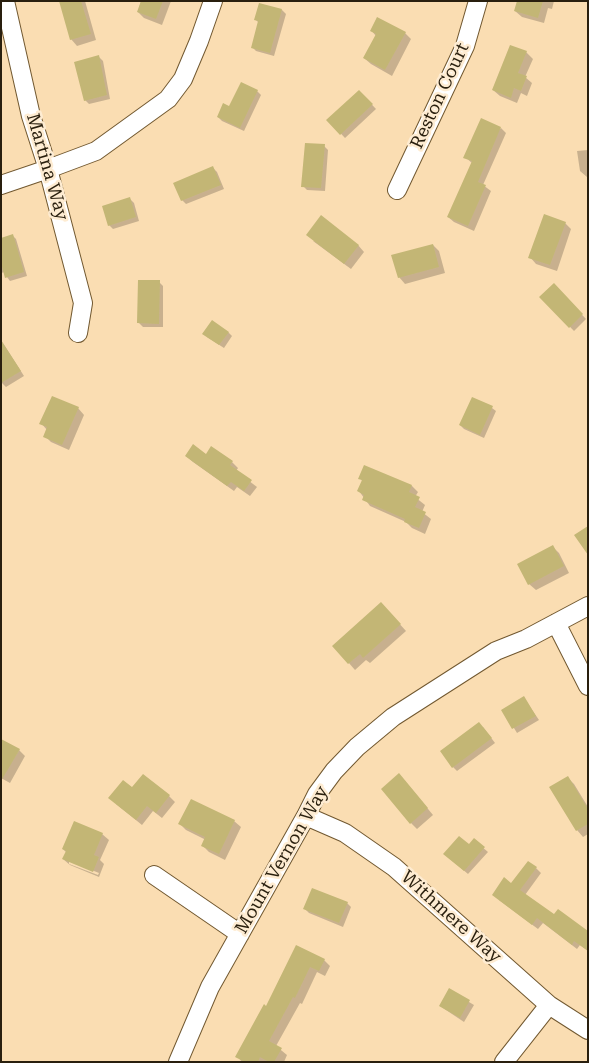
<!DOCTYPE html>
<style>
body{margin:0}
#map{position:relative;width:589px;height:1063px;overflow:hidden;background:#faddb2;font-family:"Roboto Serif",serif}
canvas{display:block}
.frame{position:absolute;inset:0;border:2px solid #291f0e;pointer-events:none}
</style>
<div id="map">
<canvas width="589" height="1063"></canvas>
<div class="frame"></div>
</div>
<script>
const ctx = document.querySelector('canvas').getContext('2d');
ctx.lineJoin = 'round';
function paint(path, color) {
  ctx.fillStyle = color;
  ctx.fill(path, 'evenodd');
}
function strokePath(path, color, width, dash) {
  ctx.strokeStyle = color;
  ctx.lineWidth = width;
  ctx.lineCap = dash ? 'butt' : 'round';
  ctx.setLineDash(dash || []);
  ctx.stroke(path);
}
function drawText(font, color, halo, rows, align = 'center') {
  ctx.font = font + ' "Roboto Serif",serif';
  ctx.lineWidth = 5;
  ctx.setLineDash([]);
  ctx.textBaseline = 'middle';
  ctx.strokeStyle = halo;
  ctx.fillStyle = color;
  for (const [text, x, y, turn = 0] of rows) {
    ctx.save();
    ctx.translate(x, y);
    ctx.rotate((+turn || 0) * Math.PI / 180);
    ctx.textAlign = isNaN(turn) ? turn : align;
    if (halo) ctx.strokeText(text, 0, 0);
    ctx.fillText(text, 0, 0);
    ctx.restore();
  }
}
const shadow = new Path2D(`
 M60,1H85L96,40L77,46L71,39Z
 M141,1H171L162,25L144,18L138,12Z
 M518,1H554L552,9L548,8L544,23L522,17L515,11Z
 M260,4L282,10L286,14L274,56L256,51L252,47L259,23L255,19Z
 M371,30L405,33L411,39L392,76L371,64L364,58L376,36Z
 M526,52L533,59L525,77L532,83L527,96L521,93L517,103L500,96L493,90Z
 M99,57L103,61L110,99L89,104L85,100Z
 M257,91L261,95L244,131L222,121L218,117L230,107Z
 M359,91L376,109L345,138L328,120Z
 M501,128L506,133L483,185L491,191L474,231L454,222L448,217L472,163L465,157Z
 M324,146L328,150L325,191L307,190L303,186Z
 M588,150V177H587L580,171L577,151Z
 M213,168L217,172L224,189L186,204L182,200Z
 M130,199L134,203L139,221L113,229L109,225Z
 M565,223L571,229L557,271L536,264L530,257Z
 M12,235L16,239L27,276L10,281L7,277L5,272L1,273V239Z
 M313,241L358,245L364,252L351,269Z
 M433,245L439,251L445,273L405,284L399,277Z
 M159,282L163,286V327H143L139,323Z
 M554,285L586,319L574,331L541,297Z
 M228,332L232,336L224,348L207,337Z
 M1,340L24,376L6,387L1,382Z
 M78,408L84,415L69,450L51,442L45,436L47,430L41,423Z
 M492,408L496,411L484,438L464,429L460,425Z
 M206,455L232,462L238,468L236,471L257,487L250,496L237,487L234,491L193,462L186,456Z
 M360,478L412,486L418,492L415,497L425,505L422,512L431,519L425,534L412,528L406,522L370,506L359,491L363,482Z
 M553,547L559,553L569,573L536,590L529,584Z
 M387,610L406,631L370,663L366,660L355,670L334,646Z
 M524,698L539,720L517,733L503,710Z
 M483,727L495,743L457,771L453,767Z
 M19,750L25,756L10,783L1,778Z
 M568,778L574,784L588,807V834L583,837L577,830Z
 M405,781L433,815L417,829L411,823Z
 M132,789L169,796L175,802L162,818L153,811L142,825L116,804Z
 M191,800L234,821L241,827L225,860L209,852L203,846L206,840L186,830L180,824Z
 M102,834L109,840L100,860L104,864L99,877L70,865L63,859L66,852L63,849ZM69,861L99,873L98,875L69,864Z
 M474,840L488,852L468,874L449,858L469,846Z
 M536,868L541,873L525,895L554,916L588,933V951L580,945L577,949L543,923L538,929L499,900L512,884Z
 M347,903L351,907L343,927L309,913L305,909Z
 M297,946L324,960L330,966L325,976L317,972L302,1004L300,1003L276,1046L287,1055L284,1062H242L237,1056L267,1007Z
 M449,990L474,1005L464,1022L440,1006Z`);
const building = new Path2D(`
 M59,1H81L91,34L70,40Z
 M141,1H163L156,19L137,12Z
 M517,1H543L538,18L514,11Z
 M259,3L282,9L270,53L251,48L258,21L254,20Z
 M377,17L406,32L385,70L363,58L376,34L370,31Z
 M510,45L527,51L518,73L527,76L521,91L514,88L511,98L492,90Z
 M99,55L107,95L84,101L74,62Z
 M241,82L258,90L240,128L217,117L223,103L229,106Z
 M359,90L373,104L340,135L326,120Z
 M481,118L501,127L478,182L486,185L468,226L447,217L472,161L463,158Z
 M305,143L325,144L321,188L301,187Z
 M213,166L221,185L181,201L173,183Z
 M130,197L136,217L108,226L102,206Z
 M544,214L566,222L550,265L528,258Z
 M321,215L359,245L344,264L306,235Z
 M13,234L24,272L5,278L1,263V238Z
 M433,244L439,267L398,278L391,255Z
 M138,280H160L159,324L137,323Z
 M554,283L583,314L569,328L539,297Z
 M212,320L229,332L219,345L202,334Z
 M1,340L21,371L1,383Z
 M52,396L79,407L62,445L43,437L47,427L39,424Z
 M472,397L493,406L480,435L459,425Z
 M193,444L206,454L211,446L233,461L230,465L252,480L244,491L231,482L227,486L185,456Z
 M364,465L412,485L409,492L420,497L415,507L426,512L419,528L404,522L405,519L362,500L364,495L357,491L362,480L358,479Z
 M588,526V555L574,535Z
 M553,545L564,566L528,585L517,564Z
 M381,602L401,624L363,658L360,654L348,664L332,646Z
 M524,696L536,716L512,729L501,710Z
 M479,722L492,738L452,768L440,751Z
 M1,739L20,749L1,781Z
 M399,773L428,808L410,824L381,789Z
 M143,774L170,795L156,813L147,806L136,820L108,798L123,780L132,787Z
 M568,776L588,809V824L576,831L549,787Z
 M191,799L235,820L219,854L201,846L205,837L178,824Z
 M74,821L103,833L94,855L99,857L93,872L62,859L66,851L62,849Z
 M459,836L469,844L474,838L485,847L464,871L443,854Z
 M528,861L537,867L520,890L554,914L558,909L588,931V951L574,941L572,945L537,918L532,925L492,895L504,877L511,883Z
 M312,888L348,902L339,923L303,909Z
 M296,945L325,959L319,971L310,967L295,998L293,997L269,1041L282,1048L274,1062H269L260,1057L258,1062H245L235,1057L264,1004L266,1006Z
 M449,988L470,1000L460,1018L439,1006Z`);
const minor = new Path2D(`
 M5,1L31,116L48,169L83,303L78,333
 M1,185L48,169L96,151L168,99L183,79L199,41L213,1
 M397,190L465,46L478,1
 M556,623L588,686
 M306,816L345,833L394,867L549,1005L588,1030
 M154,875L240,934
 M178,1062L210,987L306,816L317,794L334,771L357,747L393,717L496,651L526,639L588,606
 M504,1062L549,1005`);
const streetNames = [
 ["Reston Court",440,96,-65],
 ["Martina Way",47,167,74],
 ["Mount Vernon Way",282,860,-60],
 ["Withmere Way",451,917,42]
];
paint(shadow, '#0003');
paint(building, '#c3b675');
strokePath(minor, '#715830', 20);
strokePath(minor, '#fff', 18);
drawText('18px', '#291f0e', '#feecd2', streetNames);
</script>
